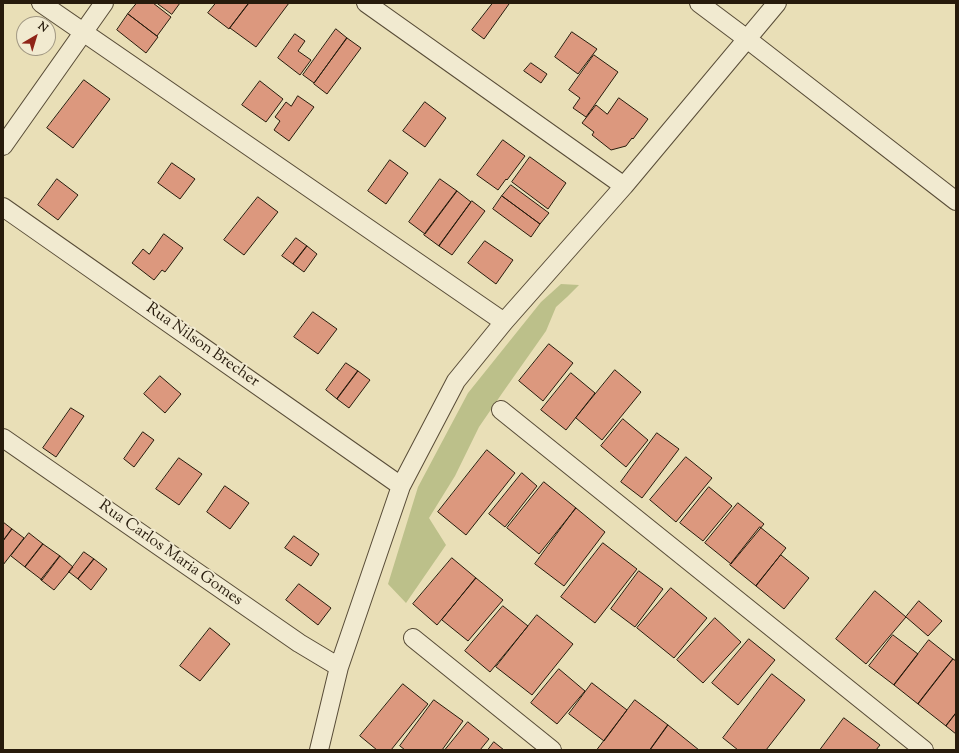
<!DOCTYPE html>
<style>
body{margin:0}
#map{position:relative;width:959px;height:753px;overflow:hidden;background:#e9dfb7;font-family:"Sorts Mill Goudy",serif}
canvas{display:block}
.frame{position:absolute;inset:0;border:4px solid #271b0c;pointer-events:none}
.north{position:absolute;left:16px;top:16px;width:40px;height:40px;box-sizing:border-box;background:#f1ead0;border:1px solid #a09782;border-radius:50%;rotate:38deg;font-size:11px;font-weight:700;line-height:16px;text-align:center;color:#271b0c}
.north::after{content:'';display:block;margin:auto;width:14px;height:18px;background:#8f2418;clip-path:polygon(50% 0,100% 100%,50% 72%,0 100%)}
</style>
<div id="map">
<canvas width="959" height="753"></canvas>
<div class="frame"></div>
<div class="north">N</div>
</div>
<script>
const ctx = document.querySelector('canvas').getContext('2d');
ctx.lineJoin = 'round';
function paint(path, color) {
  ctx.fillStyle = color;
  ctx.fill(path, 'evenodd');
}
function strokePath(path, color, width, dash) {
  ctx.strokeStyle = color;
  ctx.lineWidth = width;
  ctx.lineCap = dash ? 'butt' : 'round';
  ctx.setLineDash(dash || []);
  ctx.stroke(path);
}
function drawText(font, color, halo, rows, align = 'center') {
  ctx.font = font + ' "Sorts Mill Goudy",serif';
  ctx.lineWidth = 4;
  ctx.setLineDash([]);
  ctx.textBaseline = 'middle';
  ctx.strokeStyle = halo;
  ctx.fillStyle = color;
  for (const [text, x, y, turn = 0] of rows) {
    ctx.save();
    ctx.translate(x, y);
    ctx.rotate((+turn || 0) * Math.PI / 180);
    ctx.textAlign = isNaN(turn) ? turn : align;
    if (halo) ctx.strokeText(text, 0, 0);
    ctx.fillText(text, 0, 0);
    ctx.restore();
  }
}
const green = new Path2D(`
 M561,284L579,285L567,297L556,307L546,331L503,392L479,427L455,476L429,518L446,545L406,603L388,584L418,487L468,393L541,302Z`);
const building = new Path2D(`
 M137,3H153L171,17L157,36L128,14Z
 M157,3H180L172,14Z
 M216,3H249L229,29L208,13Z
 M249,3H289L256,47L230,28Z
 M493,3H508L509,4L484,39L472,30Z
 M128,14L158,37L146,53L117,30Z
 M336,29L347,38L314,83L303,75Z
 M572,32L597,49L578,74L555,57Z
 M295,34L305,41L298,51L311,60L300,75L278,58Z
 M347,38L361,48L327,94L314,84Z
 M594,55L618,72L586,117L573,108L580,98L569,90Z
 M531,63L547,74L541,83L524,71Z
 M84,80L110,99L73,148L47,128Z
 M260,81L283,99L266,122L242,105Z
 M298,96L314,107L289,141L274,130L280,121L275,117L286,102L291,106Z
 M619,98L648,119L633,139L632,138L626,146L611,150L592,135L594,132L582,123L596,105L607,114Z
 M425,102L446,118L425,147L403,131Z
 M503,140L525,156L507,180L506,179L498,190L477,175Z
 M530,157L566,183L548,209L512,182Z
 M390,160L408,173L386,204L368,191Z
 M172,163L195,179L180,199L158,183Z
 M57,179L78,195L58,220L38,205Z
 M440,179L457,191L425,234L409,222Z
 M511,185L549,213L540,224L502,196Z
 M457,191L471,202L439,246L424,235Z
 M502,196L540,224L531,237L493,209Z
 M258,197L278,212L244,255L224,240Z
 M472,201L485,211L452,255L439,246Z
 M164,234L183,248L165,272L162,270L154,280L132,263L143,249L149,254Z
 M296,238L307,246L293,264L282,256Z
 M485,241L513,260L496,284L468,263Z
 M307,246L317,254L304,272L293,264Z
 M313,312L337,329L318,354L294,337Z
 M549,344L573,363L543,401L519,381Z
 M346,363L358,371L337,399L326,390Z
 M615,370L641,392L602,440L576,418Z
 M358,371L370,380L349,408L337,399Z
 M571,373L595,393L566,430L541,410Z
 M160,376L181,394L165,413L144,394Z
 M71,408L84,416L56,457L43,448Z
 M623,419L648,440L626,467L601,446Z
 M143,432L154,440L134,467L124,459Z
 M657,433L679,449L642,498L621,482Z
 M487,450L515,473L466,535L438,512Z
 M686,457L712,478L676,522L650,500Z
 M179,458L202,474L179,505L156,489Z
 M522,473L537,486L505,527L489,514Z
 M544,482L576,508L539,554L507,528Z
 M225,486L249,503L230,529L207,512Z
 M709,487L732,506L703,541L680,523Z
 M738,503L764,524L731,564L705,543Z
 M576,508L605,532L564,586L535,564Z
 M3,522L12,529L3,541Z
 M760,527L786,548L756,586L730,565Z
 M12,529L24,538L3,565V541Z
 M29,533L43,544L25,567L11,556Z
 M294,536L319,554L311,566L285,548Z
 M603,543L637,569L595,623L561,597Z
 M43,544L60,556L42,580L25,567Z
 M84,552L94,559L78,579L69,572Z
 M781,555L809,578L784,609L756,586Z
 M60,556L73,567L54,590L41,580Z
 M452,558L476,578L437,625L413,604Z
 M94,559L107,569L91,590L78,579Z
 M639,571L663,589L635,627L611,609Z
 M476,578L503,600L468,641L442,620Z
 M299,584L331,608L318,625L286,600Z
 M671,588L707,618L674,658L637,628Z
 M875,591L906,617L866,664L836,639Z
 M919,601L942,621L928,636L906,617Z
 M503,606L528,626L490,672L465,651Z
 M537,615L573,644L532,695L496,667Z
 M715,618L741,642L703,683L677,660Z
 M210,628L230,644L200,681L180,666Z
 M893,635L918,654L894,685L869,666Z
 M749,639L775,660L738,705L712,683Z
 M929,640L953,659L918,704L894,685Z
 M953,659L956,661V713L946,726L918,704Z
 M559,669L585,691L557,724L531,703Z
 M772,674L805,700L766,750H738L723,738Z
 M592,683L627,710L604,741L569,714Z
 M403,684L428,704L391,750H377L360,736Z
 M434,700L463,721L442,750H405L400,746Z
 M635,700L668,725L650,750H597Z
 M956,713V734L946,726Z
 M844,718L880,745L876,750H820Z
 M468,722L489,739L480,750H445Z
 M668,725L699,750H650Z
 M494,742L504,750H488Z`);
const minor = new Path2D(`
 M41,3L504,322
 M366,3L624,186
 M699,3L747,39L956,201
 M3,146L104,3
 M3,207L401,486
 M501,410L924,750
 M3,438L299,643L339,667
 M413,638L552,750
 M319,750L339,667L401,486L456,381L504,322L624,186L777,3`);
const streetNames = [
 ["Rua Nilson Brecher",202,346,35],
 ["Rua Carlos Maria Gomes",170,554,35]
];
paint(green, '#bcc08a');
paint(building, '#dc987e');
strokePath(building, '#271b0c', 1);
strokePath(minor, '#584c37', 20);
strokePath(minor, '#f1ead0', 18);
drawText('16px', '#271b0c', '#f1ead0', streetNames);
</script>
